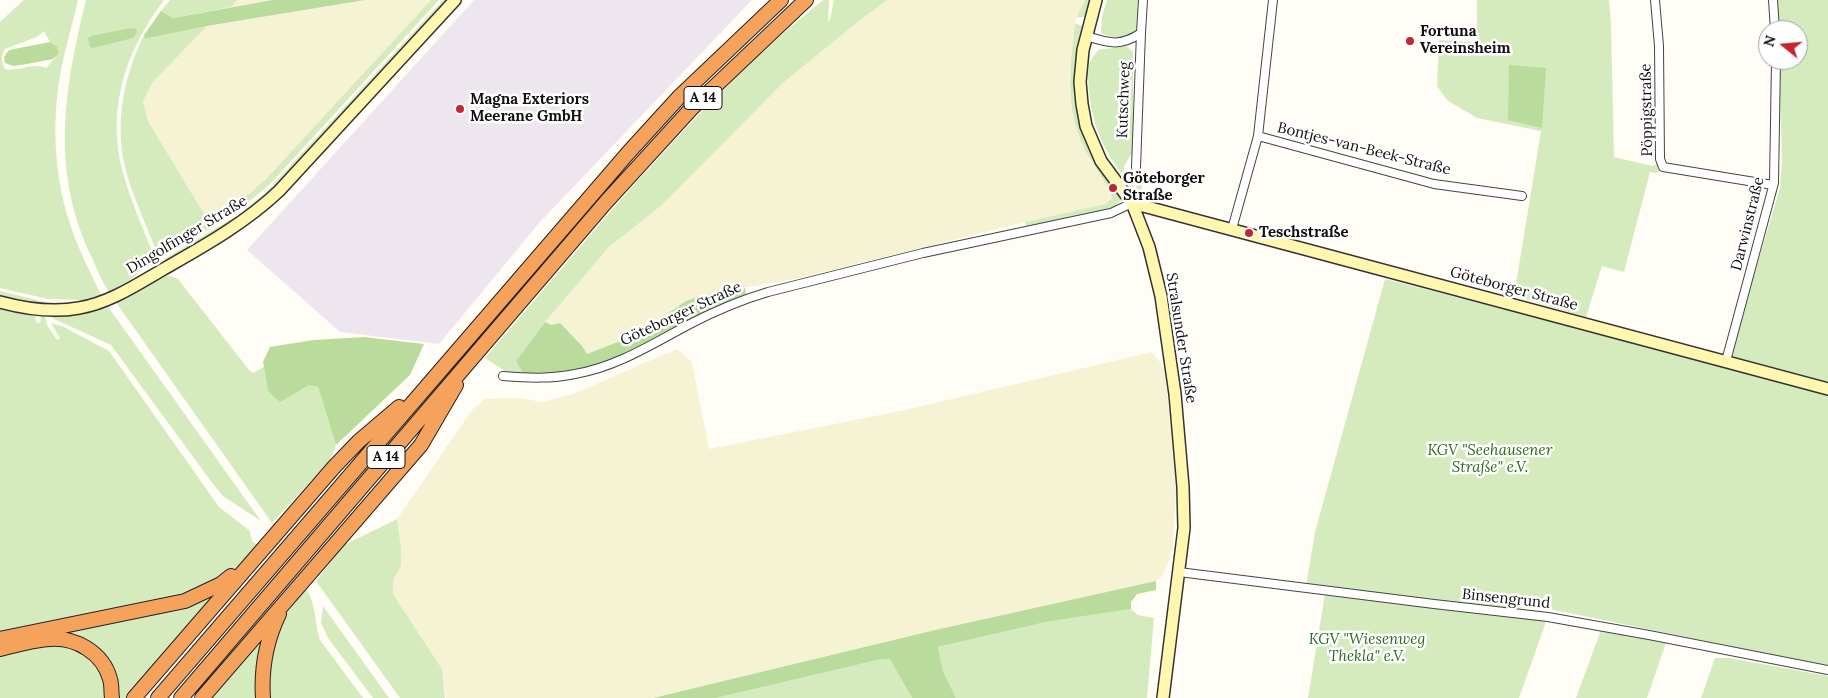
<!DOCTYPE html>
<meta charset="utf-8">
<style>
body{margin:0}
#map{position:relative;width:1828px;height:698px;overflow:hidden;background:#fffdf5;font-family:Lora,serif}
canvas{display:block}
.north{position:absolute;left:1758px;top:20px;width:50px;height:50px;box-sizing:border-box;background:#fff;border:1px solid #a0a0a0;border-radius:50%;rotate:287deg;font-size:14px;font-weight:700;line-height:20px;text-align:center;color:#111}
.north::after{content:'';display:block;margin:auto;width:18px;height:22px;background:#c4262e;clip-path:polygon(50% 0,100% 100%,50% 72%,0 100%)}
</style>
<div id="map">
<canvas width="1828" height="698"></canvas>
<div class="north">N</div>
</div>
<script>
const ctx = document.querySelector('canvas').getContext('2d');
ctx.lineJoin = 'round';
function paint(path, color) {
  ctx.fillStyle = color;
  ctx.fill(path, 'evenodd');
}
function strokePath(path, color, width, dash) {
  ctx.strokeStyle = color;
  ctx.lineWidth = width;
  ctx.lineCap = dash ? 'butt' : 'round';
  ctx.setLineDash(dash || []);
  ctx.stroke(path);
}
function drawText(font, color, halo, rows, align = 'center') {
  ctx.font = font + ' Lora,serif';
  ctx.lineWidth = 5;
  ctx.setLineDash([]);
  ctx.textBaseline = 'middle';
  ctx.strokeStyle = halo;
  ctx.fillStyle = color;
  for (const [text, x, y, turn = 0] of rows) {
    ctx.save();
    ctx.translate(x, y);
    ctx.rotate((+turn || 0) * Math.PI / 180);
    ctx.textAlign = isNaN(turn) ? turn : align;
    if (halo) ctx.strokeText(text, 0, 0);
    ctx.fillText(text, 0, 0);
    ctx.restore();
  }
}
const industrial = new Path2D(`
 M474,0H752L540,222L439,344L340,332L247,250Z`);
const farmland = new Path2D(`
 M237,0H272L231,7Z
 M365,0H431L266,179L249,194L209,222L148,121L143,101L153,82L207,26Z
 M887,0H1085L1075,23L1069,77L1070,96L1077,128L1083,147L1091,162L1111,191L1113,195L1110,201L1107,204L1025,222L796,279L707,294L686,301L636,335L586,355L582,346L545,322L609,247L662,205L784,82L854,25Z
 M677,349L692,362L709,449L905,410L1152,352L1165,369L1176,488L1173,546L1168,564L1163,575L1156,581L935,630L653,698H446L442,669L393,594V580L401,566V547L397,519L472,410L484,399L519,398L542,402L573,394Z`);
const green = new Path2D(`
 M24,0H78C72,27 63,54 59,82C52,128 55,177 69,221C77,247 90,271 101,295L84,300L48,299L0,288V22ZM44,31L50,42L57,46L59,54L46,68C33,62 19,72 5,69C2,62 0,57 5,49L37,37Z
 M86,0H164C123,54 104,116 126,183C133,206 143,228 152,251L151,262L130,280L109,292C102,282 97,269 92,258C50,170 64,90 86,0Z
 M170,0H237L231,7L173,18L161,11Z
 M431,0H439L271,183C239,213 201,234 163,256L155,248C144,219 129,189 123,158C116,115 125,74 144,35L146,39L207,26L153,82L143,101L148,121L209,222L249,194L266,179Z
 M443,0H448L273,191L249,212L165,263L164,260L166,258L240,214L267,191Z
 M823,0H829L828,21L830,20L834,0H887L854,25L784,82L662,205L609,247L545,322L516,361L524,375L508,373L485,358C592,235 695,103 823,0Z
 M1085,0H1091L1085,17H1077Z
 M1107,0H1138C1137,7 1139,14 1139,20C1139,41 1115,41 1101,33L1102,16Z
 M1477,0H1609L1611,23L1614,157L1652,166L1658,163L1663,169L1656,173L1650,172L1624,272L1602,266L1586,317L1514,296L1541,131L1477,118L1447,100L1437,86L1439,40L1477,42Z
 M1777,0H1828V385L1729,359L1780,188L1782,161L1779,60H1798V30H1778Z
 M1075,23L1082,26L1076,59V96L1120,196V201L1111,210L1027,228L1025,222L1106,204L1112,198C1112,190 1089,160 1084,148C1064,103 1070,70 1075,23Z
 M1126,46L1133,51V136L1132,153L1124,166V173H1133V189C1108,157 1093,132 1089,91C1088,81 1087,69 1091,60C1093,57 1096,53 1098,50Z
 M1143,172L1141,199L1136,194L1137,174Z
 M164,276H170L178,279L249,370L253,373L264,367L268,391L309,384L318,387L336,445L330,460L272,523L115,301Z
 M1385,279L1785,381L1828,394V666L1525,604L1517,613L1546,622L1519,698H1308L1325,594L1306,586L1315,532Z
 M0,291L45,302V305L0,297Z
 M0,306L35,314L36,322L40,323L41,316H45L47,325L57,340L60,338L51,323L64,327L109,351L219,507L250,531L252,541L257,545L234,570L198,593L0,636Z
 M109,308L261,521L223,496L213,484L111,345L52,318V316Z
 M397,519L401,547V566L393,580V594L442,669L445,698H400L316,581L344,545Z
 M223,586L128,698H116L91,647L0,643Z
 M306,589C317,605 314,623 320,640L363,698H268V663L282,620L299,596Z
 M323,606L389,698H373L328,638L321,623Z
 M1131,609L1138,615L1154,618L1147,698H956L943,671L938,647L1046,622Z
 M270,624L260,698H207Z
 M1601,630L1666,643L1647,698H1576Z
 M46,642L71,644L103,669L109,698H0V651Z
 M1715,658H1729L1828,676V698H1701Z
 M882,659H891L912,698H716Z`);
const forest = new Path2D(`
 M272,0H365L207,26L145,39L144,35L161,11L173,18Z
 M131,28L136,29L137,32L133,38L93,48L90,47L88,38L91,36Z
 M50,42L57,46L59,54L53,59L27,64L13,66L5,63L4,57L9,50Z
 M1509,65L1546,68L1542,128L1508,120Z
 M745,288L746,295L634,352L603,365L560,375H524L516,361L545,322L551,325L560,323L582,346L587,354L636,335L686,301L707,294Z
 M364,337L424,344L410,375L336,445L318,387L309,385L280,402L268,391L263,362L270,347L314,340Z
 M1156,581V590L1137,594L1131,602V609L1046,622L938,647L943,671L956,698H912L890,659H882L716,698H653L935,630Z`);
const street = new Path2D(`
 M1655,0L1659,46L1660,159L1663,167L1773,185
 M1773,0L1775,30
 M1086,36C1109,43 1120,47 1141,33L1143,0
 M1258,136L1434,184L1522,196
 M1136,167L1141,33
 M1232,229L1258,136L1273,0
 M1726,361L1774,183L1776,60
 M503,376C528,378 551,379 575,374C617,367 654,343 690,324C715,311 741,300 768,292L923,253L1111,213L1132,203
 M1179,572L1434,604L1548,617L1649,635L1828,670`);
const secondary = new Path2D(`
 M1096,0L1083,50L1080,82L1082,104L1086,126L1101,161L1132,203L1149,247L1161,296L1175,394L1183,487L1184,528L1163,698
 M1132,203L1828,389
 M0,302C26,309 52,313 79,308C109,303 136,285 162,270C204,246 244,224 279,191L455,0`);
const highway = new Path2D(`
 M0,639L185,601L221,584L231,576
 M0,649C16,645 33,640 50,639C76,637 103,653 110,679C112,685 111,692 112,698
 M134,698L334,467L359,441L399,407
 M158,698L628,153L680,96L781,0
 M181,698L606,202L691,109L806,0
 M202,698L421,445L456,385
 M263,698C261,669 266,641 279,614`);
const markers = [
 [1410,41,5,"#c4262e"],
 [460,109,5,"#c4262e"],
 [1113,188,5,"#c4262e"],
 [1249,233,5,"#c4262e"]
];
const shields = [
 [703,98,38],
 [386,457,38]
];
const shieldNames = [
 ["A 14",703,98],
 ["A 14",386,457]
];
const poiNames = [
 ["Fortuna",1420,32],
 ["Vereinsheim",1420,49],
 ["Magna Exteriors",470,100],
 ["Meerane GmbH",470,117],
 ["Göteborger",1123,179],
 ["Straße",1123,196],
 ["Teschstraße",1259,233]
];
const streetNames = [
 ["Kutschweg",1124,100,-88],
 ["Pöppigstraße",1647,110,-91],
 ["Bontjes-van-Beek-Straße",1364,149,14],
 ["Darwinstraße",1748,224,-76],
 ["Dingolfinger Straße",187,235,-31],
 ["Göteborger Straße",1514,289,15],
 ["Göteborger Straße",681,314,-25],
 ["Stralsunder Straße",1181,338,81],
 ["Binsengrund",1506,599,6]
];
const parkNames = [
 ["KGV \"Seehausener",1490,451],
 ["Straße\" e.V.",1490,468],
 ["KGV \"Wiesenweg",1367,640],
 ["Thekla\" e.V.",1367,657]
];
paint(industrial, '#eee6ef');
paint(farmland, '#f6f3d4');
paint(green, '#d5ebbd');
paint(forest, '#b9dc9c');
strokePath(street, '#444', 10);
strokePath(secondary, '#333', 14);
strokePath(highway, '#222', 16);
strokePath(street, '#fff', 8);
strokePath(secondary, '#fff6b0', 11);
strokePath(highway, '#f5a25d', 14);
for (const [x, y, r, color] of markers) {
  const dot = new Path2D();
  dot.arc(x, y, r, 0, 2 * Math.PI);
  ctx.fillStyle = color;
  ctx.fill(dot);
  strokePath(dot, '#fff', 2);
}
for (const [x, y, w] of shields) {
  const box = new Path2D();
  box.roundRect(x - w / 2, y - 11.5, w, 23, 4);
  ctx.fillStyle = '#fff';
  ctx.fill(box);
  strokePath(box, '#111', 1);
}
drawText('bold 14px', '#111', null, shieldNames);
drawText('bold 15px', '#111', '#fff', poiNames, 'left');
drawText('15px', '#111', '#fff', streetNames);
drawText('italic 15px', '#2f6b1f', '#fff', parkNames);
</script>
